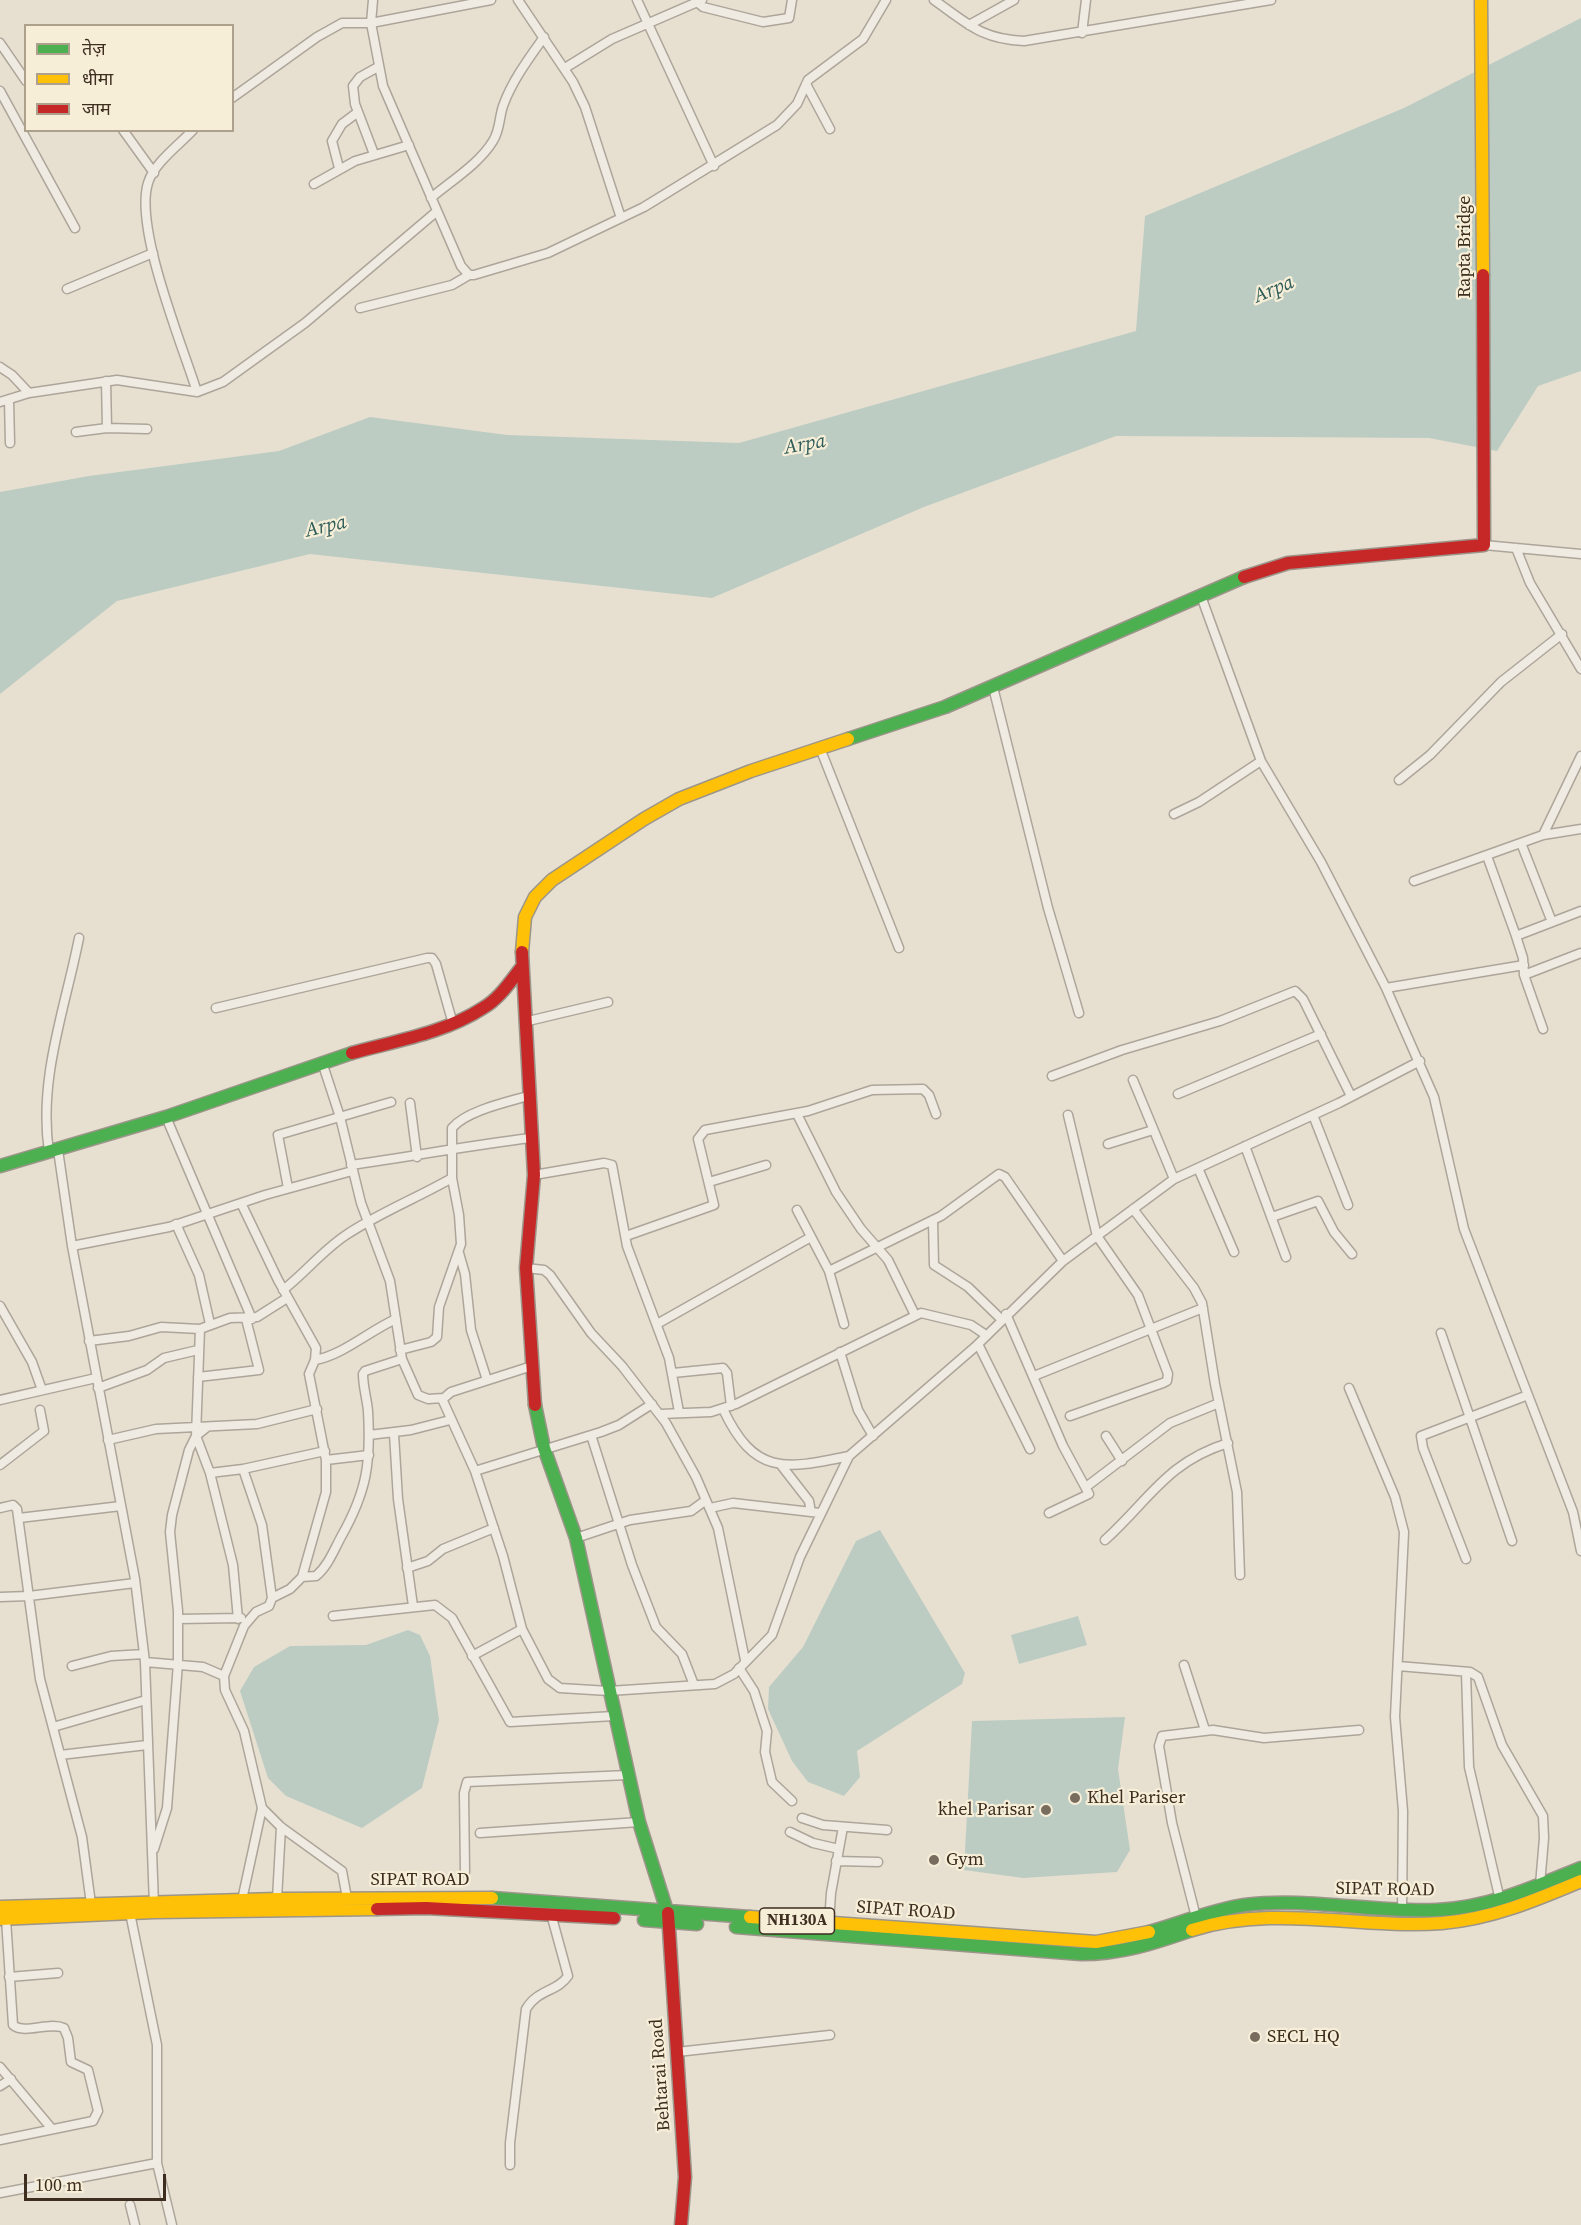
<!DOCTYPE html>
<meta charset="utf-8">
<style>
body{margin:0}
#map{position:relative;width:1581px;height:2225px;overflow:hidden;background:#e7e0d1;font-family:"Source Serif 4","Noto Sans Devanagari",serif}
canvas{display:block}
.legend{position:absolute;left:24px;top:24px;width:210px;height:108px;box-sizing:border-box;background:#f7eed8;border:2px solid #ada18e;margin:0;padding:8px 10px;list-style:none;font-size:18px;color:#3d2e20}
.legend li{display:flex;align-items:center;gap:12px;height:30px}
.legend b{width:30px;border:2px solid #ada18e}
.scale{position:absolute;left:24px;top:2174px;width:142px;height:27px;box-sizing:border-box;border:3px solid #3d2e20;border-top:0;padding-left:8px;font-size:18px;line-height:21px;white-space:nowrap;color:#3d2e20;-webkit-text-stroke:4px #f7eed8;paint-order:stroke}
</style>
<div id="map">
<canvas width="1581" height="2225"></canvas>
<ul class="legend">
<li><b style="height:8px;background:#4caf50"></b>तेज़</li>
<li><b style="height:8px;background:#ffc107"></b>धीमा</li>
<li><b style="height:8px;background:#c62828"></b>जाम</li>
</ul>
<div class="scale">100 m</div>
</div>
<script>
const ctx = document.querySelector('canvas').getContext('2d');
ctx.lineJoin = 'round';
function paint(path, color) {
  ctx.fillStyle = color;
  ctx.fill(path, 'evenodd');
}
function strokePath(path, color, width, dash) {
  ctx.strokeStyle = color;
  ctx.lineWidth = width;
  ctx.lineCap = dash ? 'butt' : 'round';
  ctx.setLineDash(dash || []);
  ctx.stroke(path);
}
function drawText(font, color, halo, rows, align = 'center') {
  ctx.font = font + ' "Source Serif 4",serif';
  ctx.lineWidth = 4.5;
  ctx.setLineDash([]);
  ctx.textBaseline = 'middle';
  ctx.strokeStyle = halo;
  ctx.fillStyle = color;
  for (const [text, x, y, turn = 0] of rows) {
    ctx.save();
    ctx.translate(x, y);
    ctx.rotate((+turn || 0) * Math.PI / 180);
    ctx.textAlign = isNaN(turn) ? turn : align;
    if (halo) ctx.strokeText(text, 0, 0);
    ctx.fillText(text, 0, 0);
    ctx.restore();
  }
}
const water = new Path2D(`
 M1581,18V371L1538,386L1497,451L1429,438L1116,436L924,507L712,598L310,554L117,601L0,694V492L89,476L279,451L370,417L507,435L739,443L1136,331L1145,216L1404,108Z
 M880,1530L965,1673L962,1684L857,1751L860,1777L844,1796L808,1782L792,1761L768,1709L769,1687L803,1647L856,1541Z
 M1078,1616L1087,1645L1019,1664L1011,1635Z
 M408,1630L420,1635L430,1656L439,1720L422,1788L362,1828L286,1796L268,1778L240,1691L254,1667L290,1646L366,1645Z
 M1125,1717L1118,1769L1130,1850L1117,1872L1023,1878L964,1870L972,1721Z`);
const street = new Path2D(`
 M373,0L371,23L383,86L461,266L469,275H474L548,253L644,207L777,125L797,104L808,80L863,39L886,0
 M518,0L573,82L585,107L621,218
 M637,0L714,166
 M934,0C968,24 981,39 1024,41L1271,0
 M697,2L703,7L763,22L789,18L792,0
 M969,25L1014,0
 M1082,33L1086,0
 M0,43L26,81
 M565,68L612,39L702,0
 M806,84L830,129
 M0,91L75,228
 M232,98L317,37L342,23H371L491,0
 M123,130L154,173
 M193,130C179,145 154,163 148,183C134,228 182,344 197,392
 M374,154L355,104L353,86L360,77L378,67
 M339,168L332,141L342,124L358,112
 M314,184L355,161L409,145
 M431,198C451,181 479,164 493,141C500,130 499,118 503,106C512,81 529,58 544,37
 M67,289L153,253
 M360,308L452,285L469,275
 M0,367L12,375L29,393L117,380L197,392L223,382L305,323L436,212
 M106,381L107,428
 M9,400L10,443
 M0,402L29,393
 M76,432L107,428L147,429
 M1484,545L1581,554
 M1516,548L1530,583L1581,669
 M1201,596L1261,761L1321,862L1386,988L1434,1097L1464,1229L1573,1512L1581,1551
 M993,687L1048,908L1079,1013
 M820,748L899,948
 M1399,780L1430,755L1501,682L1562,634
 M1174,814L1199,802L1261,761
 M1543,835L1581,756
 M1521,843L1552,922
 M1487,856L1516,936L1523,958L1524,975L1543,1029
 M1414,881L1543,835L1581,829
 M1516,936L1581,911
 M1524,975L1581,953
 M1386,988L1524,965
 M216,1008L427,958H432L436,964L453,1024
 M524,1022L608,1002
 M322,1062L340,1117L361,1203L390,1281L402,1359L418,1395L428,1399L444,1398
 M1052,1076L1122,1050L1220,1021L1295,991L1303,999L1351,1096
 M1133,1080L1174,1179
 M1178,1094L1321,1034
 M410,1103L417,1157
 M797,1114L836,1192L861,1229L888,1260L915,1315
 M1068,1115L1097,1236L1138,1295L1168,1374L1167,1381L1163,1383L1070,1416
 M1313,1115L1348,1205
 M166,1117L252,1319
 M1108,1144L1153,1130
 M1245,1146L1286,1257
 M58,1150L72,1246L135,1579L145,1662L154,1905
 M49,1152C38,1079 65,1009 79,938
 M351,1165C411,1157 470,1145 531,1138
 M1198,1168L1234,1252
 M534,1175L604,1163L612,1165L627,1246L669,1358L679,1412
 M709,1182L766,1165
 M288,1188L278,1135L391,1102
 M241,1203L278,1280L316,1348L315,1360L309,1374L326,1460V1492L302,1577L290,1589L272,1598
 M1133,1209L1194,1288L1202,1303L1215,1384L1237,1492L1240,1575
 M797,1210L829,1271L844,1324
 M1272,1217L1318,1201L1334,1232L1352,1254
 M933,1220L934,1265L968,1287L1001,1319
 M176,1224L199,1275L210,1324
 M626,1236L714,1205L698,1139L705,1130L808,1111L872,1090L923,1089L929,1095L936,1114
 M72,1246L169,1227L265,1195L352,1171
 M459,1253L465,1274L471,1330L487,1380
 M526,1268L544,1270L550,1275L591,1333L622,1366L666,1423L696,1477L718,1528L745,1660
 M829,1271L941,1216L999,1174L1005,1177L1063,1261
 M283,1290C305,1273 322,1251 346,1235C379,1213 417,1198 452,1178
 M0,1306L32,1362L42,1390
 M1006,1314L1063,1446L1089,1494L1049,1513
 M657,1324L811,1237
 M1441,1333L1512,1541
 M89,1341L129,1336L161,1327L200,1329
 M978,1344L1030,1449
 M400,1350L431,1342L437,1337L439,1307L461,1244L459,1215L452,1178V1128C466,1111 507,1102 528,1096
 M840,1352L858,1410L873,1436
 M315,1360C343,1355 369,1331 396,1319
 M532,1366L451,1392L444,1398L443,1401L475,1471L503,1556L522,1629L548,1679L560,1688L609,1691L715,1684L734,1674L772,1635L800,1557L849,1456L975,1347L1063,1261L1174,1179L1339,1103L1420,1061
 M673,1373L723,1368L727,1373L731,1406
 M1034,1376L1203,1308
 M198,1377L259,1370L246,1319
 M98,1388L147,1370L164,1358L198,1350
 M1349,1388L1395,1497L1404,1532L1395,1717L1403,1811L1402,1911
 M0,1400L96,1378
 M723,1409C754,1475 784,1470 849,1456
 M660,1414L711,1412L736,1404L921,1313L971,1325L986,1335
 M394,1434L398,1499L413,1606
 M369,1435L411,1430L450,1420
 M591,1435L632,1565L656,1627L682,1654L694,1685
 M1106,1436L1122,1461
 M108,1440L156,1429L257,1424L317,1409
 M326,1460L369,1455
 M0,1465L44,1431L40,1410
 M781,1465L809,1501L811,1512
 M243,1469L262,1525L272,1598L269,1606L256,1612L244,1626L224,1676L225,1690L244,1731L262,1808L281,1827L342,1871L347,1898
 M475,1471L601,1432L619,1425L652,1404
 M210,1473L196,1436L200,1329L230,1318L257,1317L287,1298
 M1086,1487L1170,1423L1219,1403
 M0,1508L13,1505L17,1509L40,1679L82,1837L91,1904
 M710,1508L733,1503L820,1513
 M19,1518L121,1506
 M576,1538L630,1520L691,1511L706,1500
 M1105,1540C1150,1499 1167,1462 1228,1443
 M1466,1559L1423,1448L1421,1436L1528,1395
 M407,1568L428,1561L443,1549L494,1528
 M302,1577L316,1576C328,1566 334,1550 341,1537C367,1491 371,1463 368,1411C367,1399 363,1387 363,1374L365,1371L402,1359
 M0,1597L29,1596L135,1583
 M333,1616L435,1605L452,1618L510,1722L614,1716
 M178,1619L241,1618
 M238,1619L233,1565L210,1473L243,1469L325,1451
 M472,1656L522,1629
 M145,1662L203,1667L224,1676
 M1184,1665L1205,1730
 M72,1666L111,1656L144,1654
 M1398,1666L1470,1672L1478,1677L1502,1745L1543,1816L1544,1838L1540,1885
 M739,1668L754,1691L767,1731L765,1752L772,1782L792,1801
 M1466,1672L1469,1767L1500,1900
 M53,1727L146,1700
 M60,1755L147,1745
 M802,1818L823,1825L887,1830
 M790,1832L813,1843L839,1849
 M480,1833L639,1822
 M154,1849L167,1808L178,1663V1611L170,1532L172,1515L189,1450L196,1436L206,1428
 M836,1861L878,1862
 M465,1872L464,1793L467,1782L628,1775
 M277,1899L281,1827
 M242,1900L262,1808
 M130,1913L157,2045V2163L172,2225
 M1196,1917L1172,1823L1159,1746L1162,1736L1213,1730L1264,1738L1359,1730
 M829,1923L831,1893L843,1827
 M9,1977L58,1973
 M677,2052L830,2035
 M0,2067L52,2129
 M0,2086L11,2079
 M0,2140L93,2121L98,2111L88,2070L71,2062L68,2038L64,2028C49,2021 25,2035 13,2025L6,1919
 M510,2165V2143L526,2009C538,1989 557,1992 568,1976L551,1914
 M0,2193L157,2163
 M130,2205L135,2225`);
const fast = new Path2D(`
 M848,739L945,707L1244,577
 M0,1166L166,1117L352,1053
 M535,1405L544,1448L576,1538L639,1822L667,1911
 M492,1898L750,1917
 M644,1920L697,1924
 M736,1927L1081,1954C1121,1954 1155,1943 1192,1930
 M1149,1932C1181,1923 1212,1910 1245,1905C1309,1897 1373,1913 1437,1910C1489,1908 1534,1887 1581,1868`);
const slow = new Path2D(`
 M1481,0L1483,275
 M522,952L525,917L535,897L552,880L644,819L679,799L751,771L848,739
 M0,1907L277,1899L492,1898
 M750,1917L1096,1942L1149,1932
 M0,1919L154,1912L377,1909
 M1192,1930C1273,1904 1359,1929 1442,1923C1491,1919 1536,1900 1581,1881`);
const jam = new Path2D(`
 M1244,577L1288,563L1484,545L1483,275
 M522,952L534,1175L526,1268L535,1405
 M352,1053C395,1041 445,1033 483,1008C499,999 510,982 521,968
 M377,1909L426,1908L614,1918
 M668,1913L685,2177L681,2225`);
const markers = [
 [1075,1798,6,"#786c5e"],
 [1046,1810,6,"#786c5e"],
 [934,1860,6,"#786c5e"],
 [1255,2037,6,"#786c5e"]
];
const shields = [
 [797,1921,75]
];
const shieldNames = [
 ["NH130A",797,1921]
];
const streetNames = [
 ["Rapta Bridge",1465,247,-90],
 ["SIPAT ROAD",420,1880],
 ["SIPAT ROAD",1385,1890,1],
 ["SIPAT ROAD",906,1911,4],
 ["Behtarai Road",661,2075,-94]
];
const poiNames = [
 ["Khel Pariser",1087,1798],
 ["khel Parisar",1034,1810,"right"],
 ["Gym",946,1860],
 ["SECL HQ",1267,2037]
];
const waterNames = [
 ["Arpa",1274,290,-23],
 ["Arpa",805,445,-10],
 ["Arpa",326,527,-13]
];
paint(water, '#bcccc2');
strokePath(street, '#ada599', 11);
strokePath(fast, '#9c958a', 15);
strokePath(slow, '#9c958a', 15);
strokePath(jam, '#9c958a', 15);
strokePath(street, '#efebe3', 8);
strokePath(fast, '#4caf50', 12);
strokePath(slow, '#ffc107', 12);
strokePath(jam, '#c62828', 12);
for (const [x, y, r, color] of markers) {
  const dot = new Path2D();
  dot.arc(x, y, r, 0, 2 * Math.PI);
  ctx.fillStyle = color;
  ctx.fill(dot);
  strokePath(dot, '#f7eed8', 2);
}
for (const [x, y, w] of shields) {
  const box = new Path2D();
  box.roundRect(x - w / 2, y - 13, w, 26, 4.5);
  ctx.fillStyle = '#f7eed8';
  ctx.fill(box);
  strokePath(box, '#3d2e20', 1.5);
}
drawText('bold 16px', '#3d2e20', null, shieldNames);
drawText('18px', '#3d2e20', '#f7eed8', streetNames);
drawText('18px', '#3d2e20', '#f7eed8', poiNames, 'left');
drawText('italic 20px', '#2f5d5a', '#f7eed8', waterNames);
</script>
